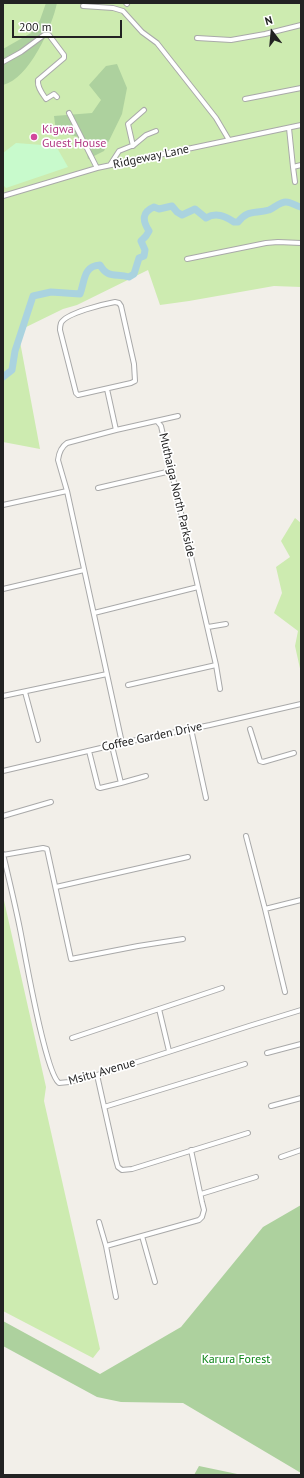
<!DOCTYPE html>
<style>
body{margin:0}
#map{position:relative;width:304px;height:1478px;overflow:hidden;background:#f2efe9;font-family:"PT Sans",sans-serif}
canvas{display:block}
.frame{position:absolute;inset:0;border:4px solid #222;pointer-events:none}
.north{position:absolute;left:252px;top:12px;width:40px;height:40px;-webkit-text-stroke:3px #fff;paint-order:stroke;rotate:344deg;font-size:11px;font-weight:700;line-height:16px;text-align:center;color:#222}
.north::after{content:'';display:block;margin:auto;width:14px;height:18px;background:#222;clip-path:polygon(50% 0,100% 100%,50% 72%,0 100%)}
.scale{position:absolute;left:12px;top:20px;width:110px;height:18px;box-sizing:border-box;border:2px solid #222;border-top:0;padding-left:5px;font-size:12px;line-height:14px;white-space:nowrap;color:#222;-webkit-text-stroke:3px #fff;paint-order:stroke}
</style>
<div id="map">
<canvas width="304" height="1478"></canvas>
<div class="frame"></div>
<div class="north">N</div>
<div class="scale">200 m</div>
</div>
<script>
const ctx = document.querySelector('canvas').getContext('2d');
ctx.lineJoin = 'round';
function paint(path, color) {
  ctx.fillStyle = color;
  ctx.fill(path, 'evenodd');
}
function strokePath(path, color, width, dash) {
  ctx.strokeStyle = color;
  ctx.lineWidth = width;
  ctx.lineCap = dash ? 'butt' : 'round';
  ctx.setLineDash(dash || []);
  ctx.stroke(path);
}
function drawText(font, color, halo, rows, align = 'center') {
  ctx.font = font + ' "PT Sans",sans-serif';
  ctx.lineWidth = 3.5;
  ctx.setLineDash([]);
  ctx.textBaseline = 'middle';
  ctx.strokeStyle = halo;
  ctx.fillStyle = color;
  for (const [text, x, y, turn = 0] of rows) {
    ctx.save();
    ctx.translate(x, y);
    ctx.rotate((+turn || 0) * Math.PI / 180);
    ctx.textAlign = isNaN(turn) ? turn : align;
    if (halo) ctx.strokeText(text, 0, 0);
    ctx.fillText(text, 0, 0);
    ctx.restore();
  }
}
const grass = new Path2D(`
 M3,3H301V287L274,286L189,301L160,305L148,270L77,305L63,309L18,331L40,449L3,442Z
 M295,518L301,523V673L295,646L298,631L274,613L282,593L276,567L290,557L281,541Z
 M3,896L46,1087L44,1101L100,1349L93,1358L3,1311Z`);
const forest = new Path2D(`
 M46,3H57C52,27 29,79 3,85V49L31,33L40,20Z
 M117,64L127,88L122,114L104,151L88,159L84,138L56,132L54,116L92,113L101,100L89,85L106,66Z
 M301,1205V1473L183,1403L121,1402L97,1397L3,1346V1321L100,1374L181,1327L263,1227Z
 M199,1466L242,1475H194Z`);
const park = new Path2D(`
 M16,143L56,146L68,167L6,188L3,185V153Z`);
const river = new Path2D(`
 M3,377L12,370L15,351L33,296L51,292L80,294C85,281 83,266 100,265C108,279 116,273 129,277L134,274L139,258L144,256L145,250L141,241L146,236L149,231C142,220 142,212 154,207L159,209L172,206L177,212L182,215L195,209L206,218C216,212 225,216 234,222H238C248,209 255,214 269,210C274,208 280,202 286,202C291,202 296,206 301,207`);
const street = new Path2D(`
 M126,3L127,4
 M83,6L113,8L123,11L142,32L157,43L216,118L229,140
 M197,38L231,40L265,34L301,25
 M3,62L21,52L44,35H49L64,55V58L38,80C37,87 42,93 46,99L54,94L57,97
 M245,99L301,88
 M69,113L97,168
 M289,128L293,167L301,165
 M133,146L128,124L144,110
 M110,165L119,151L134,145L146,135L156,131
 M293,167L295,182
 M3,196L97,168L301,125
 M187,259L266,243L278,242L301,243
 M115,302L119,303L121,306L134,364L135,381L131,383L78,395L76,393L60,330C60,327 60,326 61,323C66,313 104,304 115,302Z
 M107,389L116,430
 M157,421L161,426L216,665L220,689
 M98,488L171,471
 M3,505L67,491
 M3,589L84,570
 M94,613L198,587
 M208,627L226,624
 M128,685L216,665
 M25,692L38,740
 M3,696L107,674
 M191,729L206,798
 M250,729L260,761L263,762L294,753
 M122,743L67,491L58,460C59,452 61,447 67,443L116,430L178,416
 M89,751L98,787L100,788L121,783L112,746
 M3,771L122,743L210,725L301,704
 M121,783L146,776
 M3,816L51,802
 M246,836L265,909L301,900
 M3,854C9,879 15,904 20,929C25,954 45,1072 59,1083L69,1082L97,1075L249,1026L301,1010
 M3,855L43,848L47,849L71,959L138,946L183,939
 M56,887L188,857
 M265,909L285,992
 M159,1009L169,1051
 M72,1038L222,988
 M267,1053L301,1044
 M97,1075L116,1160L118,1167L122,1170L132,1169L248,1133
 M271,1106L301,1098
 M104,1107L245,1064
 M281,1157L301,1150
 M201,1194L256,1177
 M99,1222L106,1246L116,1297
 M142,1236L155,1282
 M106,1246L199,1220L202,1217L204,1210L202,1202L191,1150`);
const markers = [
 [34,137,4,"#d1479c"]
];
const hotelNames = [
 ["Kigwa",42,130],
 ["Guest House",42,144]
];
const streetNames = [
 ["Ridgeway Lane",151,157,-12],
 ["Muthaiga North Parkside",177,495,77],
 ["Coffee Garden Drive",152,737,-12],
 ["Msitu Avenue",102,1072,-16]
];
const parkNames = [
 ["Karura Forest",236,1360]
];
paint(grass, '#cdebb0');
paint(forest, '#add19e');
paint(park, '#c8facc');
strokePath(river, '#aad3df', 7);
strokePath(street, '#a9a9a9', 6);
strokePath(street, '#fff', 4);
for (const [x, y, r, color] of markers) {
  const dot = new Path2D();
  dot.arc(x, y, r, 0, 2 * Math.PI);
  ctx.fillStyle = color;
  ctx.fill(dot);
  strokePath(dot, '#fff', 1.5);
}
drawText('12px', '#b23c85', '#fff', hotelNames, 'left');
drawText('12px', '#222', '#fff', streetNames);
drawText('12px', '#0c8416', '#fff', parkNames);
</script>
